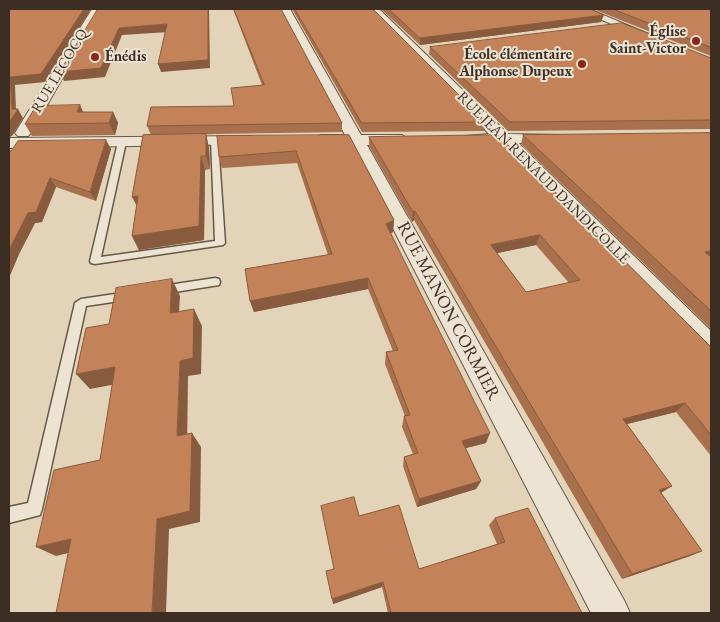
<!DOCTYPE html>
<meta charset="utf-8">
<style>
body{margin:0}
#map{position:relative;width:720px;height:622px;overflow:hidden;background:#e3d4b9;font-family:"EB Garamond",serif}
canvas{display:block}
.frame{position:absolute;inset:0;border:10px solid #3d2e23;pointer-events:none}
</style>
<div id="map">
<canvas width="720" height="622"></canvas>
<div class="frame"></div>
</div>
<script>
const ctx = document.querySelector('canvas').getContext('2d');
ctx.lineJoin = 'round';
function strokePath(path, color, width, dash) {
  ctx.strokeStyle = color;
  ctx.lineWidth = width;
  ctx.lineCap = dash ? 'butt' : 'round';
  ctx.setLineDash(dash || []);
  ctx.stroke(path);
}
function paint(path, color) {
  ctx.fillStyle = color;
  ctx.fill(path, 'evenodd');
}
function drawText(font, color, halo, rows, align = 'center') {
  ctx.font = font + ' "EB Garamond",serif';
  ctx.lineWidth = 4;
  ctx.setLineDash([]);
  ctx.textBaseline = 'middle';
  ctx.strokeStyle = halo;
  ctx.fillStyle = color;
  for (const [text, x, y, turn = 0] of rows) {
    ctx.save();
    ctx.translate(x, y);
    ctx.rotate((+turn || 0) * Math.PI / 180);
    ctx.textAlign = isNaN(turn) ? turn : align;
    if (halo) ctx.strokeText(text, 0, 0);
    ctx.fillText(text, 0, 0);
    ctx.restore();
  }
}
const service = new Path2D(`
 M211,139L218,141L225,243L223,245L95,264L91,263L90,261L118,142L122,140L126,142L101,257L215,241Z
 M215,278L219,279L220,282L219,285L162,294L157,290L162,286Z
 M129,292L133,293L134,296L133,299L86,306L42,509L40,515L9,523V507L28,503L75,303L81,299Z`);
const minor = new Path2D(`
 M92,9H102L31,133L28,136H18L15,133Z
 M280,9H290L361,135H402L410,140L402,145H367L624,600L630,613H591L350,145H321L313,140L321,135H345Z
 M369,9H379L508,134L561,135L563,138L561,141L555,143H518L711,331V357L702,354L498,143L465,142L463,139L465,136L489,134Z
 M576,9H589L651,35L650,37H642Z
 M250,136L256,138L258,141L256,144L9,148V138Z`);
const wall = new Path2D(`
 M233,9H281L342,123V132L151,135L147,126L234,106L262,85Z
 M292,9H373L486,122L484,131L362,132Z
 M381,9H590L601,22L420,45Z
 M593,9H711V56Z
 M430,47L711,58V129L508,131L429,54Z
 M80,105L83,112H113L118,123L115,135L32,136L25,124Z
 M711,133V329L521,144L523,135Z
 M206,134L209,148L210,169L205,170L204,240L139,250L132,236Z
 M349,135L394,220L393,232L391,233L486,443L466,448L481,481L476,489L417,507L403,466L404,457L413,454L402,427L404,416H405L385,364L386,352L393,351L368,289L254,312L250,301L328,255L297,163L222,168L219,157Z
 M498,135L710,346L711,347V456L676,412L627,424L672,486L661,493L702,551L690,556L622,579L414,220L412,222L369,146V137ZM536,245L569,283L526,292L497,253Z
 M111,149L96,201L56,187L42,222L35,223L20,252L9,151Z
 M495,518L582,613H388L382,587L333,604L334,569H419L497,544L489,525Z`);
const shadedWall = new Path2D(`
 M84,9H91L45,82L15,85L16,111L18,109L23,118L12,136L9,137V123L12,109L10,77Z
 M208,9H209L210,68L161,72L158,64Z
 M604,15L601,22L420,45V38Z
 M167,24L169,32L122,35L105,77L64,81L60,72L119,28Z
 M80,105L85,117L77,112Z
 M113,112L118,123L115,135L109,123Z
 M206,134L209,148L210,169L206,156Z
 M106,140L111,149L96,201L90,192Z
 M201,156L205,170L204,240L139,250L132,236Z
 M50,178L56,187L42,222L35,223L20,252L9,278V250L28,213Z
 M138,196L139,210L132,197Z
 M415,211L414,220L412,222L413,212Z
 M394,220L393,232L386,236V224Z
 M540,235L536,245L488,255L491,245Z
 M711,251V259L705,252Z
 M368,278V289L254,312L250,301Z
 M172,279L180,296L178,330L170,313Z
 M194,309L202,326L201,374L188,376L187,450L177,436L180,361Z
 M115,367L127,382L90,389L76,374Z
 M685,403L676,412L615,427L623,419Z
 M192,433L201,447L200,522L169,529L166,613H152L157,519Z
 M490,433L486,443L458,450L462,441Z
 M481,481L476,489L417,507L419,499Z
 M672,486L662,492L649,497L659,490Z
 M71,539L89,548L56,556L36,547Z
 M702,551L690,556L622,579L632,574Z
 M383,582L382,587L333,604L332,599Z`);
const building = new Path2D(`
 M9,9H84L41,74L10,77L12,109H18L9,123Z
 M98,9H208V60L158,64L167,24L119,28L101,68L60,72Z
 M234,9H281L342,123L147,126L151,107L234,106L231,88L264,85Z
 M295,9H373L486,122L362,123Z
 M389,9H590L604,15L420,38Z
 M613,9H711V47Z
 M622,23L711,58V120L510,122L430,47Z
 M80,105L77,112H113L109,123L25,124L36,106Z
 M711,133V251L705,252L711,257V311L523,135Z
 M206,134V156H201L199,226L132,236L138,196L132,197L143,135Z
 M349,135L394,220L386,224L490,433L462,441L481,481L419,499L404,457L418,453L404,416L410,415L386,352L398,350L368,278L250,301L245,269L332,254L296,151L219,157L217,136Z
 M498,135L710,346L711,347V435L685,403L623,419L672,486L659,490L702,551L632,574L415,211L413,212L369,137ZM540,235L580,280L526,292L491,245Z
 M106,140L90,192L50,178L36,212L28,213L9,250V151H11L18,141Z
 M172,279L170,313L194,309L193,358L180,361L177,436L192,433L190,511L157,519L152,613H56L71,539L36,547L54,470L100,460L115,367L76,374L86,328L109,324L116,288Z
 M354,497L359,516L399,505L419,569L505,542L495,518L528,508L582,613H391L383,582L332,599L326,571L334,569L321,506Z`);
const markers = [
 [696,41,5,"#8f2418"],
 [95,57,5,"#8f2418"],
 [582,64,5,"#8f2418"]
];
const farPoinames = [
 ["Église",686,32],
 ["Saint-Victor",686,49],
 ["École élémentaire",572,55],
 ["Alphonse Dupeux",572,72],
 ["Énédis",105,57,"left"]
];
const farStreetnames = [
 ["RUE LECOCQ",60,71,-59],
 ["RUE JEAN RENAUD DANDICOLLE",543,178,45]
];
const streetNames = [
 ["RUE MANON CORMIER",448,311,62]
];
strokePath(service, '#665848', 3);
strokePath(minor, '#665848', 2);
paint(service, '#ede3d2');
paint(minor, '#ede3d2');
paint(wall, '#a8704c');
paint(shadedWall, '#885b3e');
paint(building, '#c38258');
strokePath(building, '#885b3e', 1);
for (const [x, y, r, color] of markers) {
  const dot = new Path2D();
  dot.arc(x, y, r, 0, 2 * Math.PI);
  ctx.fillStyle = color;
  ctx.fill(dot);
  strokePath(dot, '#ede3d2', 2);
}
drawText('bold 15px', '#3d2e23', '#ede3d2', farPoinames, 'right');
drawText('15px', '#3d2e23', '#ede3d2', farStreetnames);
drawText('18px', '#3d2e23', '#ede3d2', streetNames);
</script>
